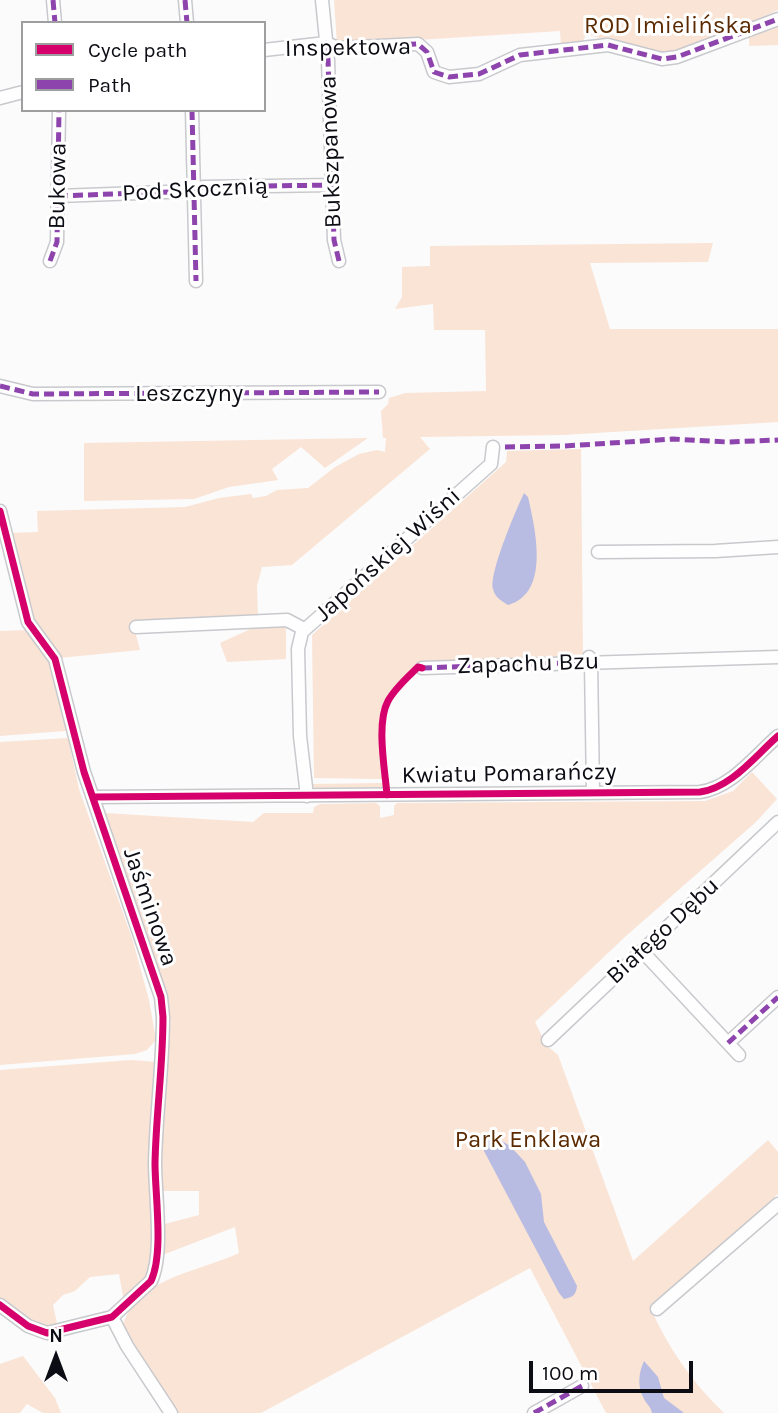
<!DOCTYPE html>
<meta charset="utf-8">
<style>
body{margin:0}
#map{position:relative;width:778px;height:1413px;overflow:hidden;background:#fbfbfb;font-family:Karla,sans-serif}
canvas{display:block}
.legend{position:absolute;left:21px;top:21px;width:245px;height:91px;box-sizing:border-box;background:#fff;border:2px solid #9e9ea1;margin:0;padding:9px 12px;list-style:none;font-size:21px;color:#0c0d14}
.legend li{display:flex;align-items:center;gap:14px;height:35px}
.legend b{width:35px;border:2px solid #9e9ea1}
.north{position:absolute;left:21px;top:1322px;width:70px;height:70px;-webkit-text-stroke:5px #fff;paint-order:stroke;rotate:0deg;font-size:19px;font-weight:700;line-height:28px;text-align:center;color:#0c0d14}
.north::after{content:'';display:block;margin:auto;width:24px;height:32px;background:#0c0d14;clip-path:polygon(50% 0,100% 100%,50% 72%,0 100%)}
.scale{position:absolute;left:529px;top:1361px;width:164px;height:32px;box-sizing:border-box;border:4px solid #0c0d14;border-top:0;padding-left:9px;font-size:21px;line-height:24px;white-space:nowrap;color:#0c0d14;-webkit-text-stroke:5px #fff;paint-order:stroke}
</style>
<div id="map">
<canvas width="778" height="1413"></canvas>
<ul class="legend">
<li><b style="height:9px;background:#d6006c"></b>Cycle path</li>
<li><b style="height:9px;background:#8e44ad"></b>Path</li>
</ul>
<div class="north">N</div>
<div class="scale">100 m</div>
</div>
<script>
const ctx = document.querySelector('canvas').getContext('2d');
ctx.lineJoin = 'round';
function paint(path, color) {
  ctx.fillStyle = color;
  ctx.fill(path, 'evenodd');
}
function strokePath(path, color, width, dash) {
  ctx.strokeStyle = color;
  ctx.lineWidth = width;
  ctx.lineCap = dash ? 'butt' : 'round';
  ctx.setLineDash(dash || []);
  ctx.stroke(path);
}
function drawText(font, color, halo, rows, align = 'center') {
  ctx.font = font + ' Karla,sans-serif';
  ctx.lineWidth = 6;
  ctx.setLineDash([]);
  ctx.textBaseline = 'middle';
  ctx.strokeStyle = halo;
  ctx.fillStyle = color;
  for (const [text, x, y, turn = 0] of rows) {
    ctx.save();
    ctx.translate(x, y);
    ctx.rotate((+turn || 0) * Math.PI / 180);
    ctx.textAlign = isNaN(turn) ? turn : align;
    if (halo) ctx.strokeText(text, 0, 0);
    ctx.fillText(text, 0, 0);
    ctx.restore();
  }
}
const green = new Path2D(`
 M334,0H778V10L755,21L754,25L680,54H660L641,50L586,34L582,44L561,46L560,31L337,45Z
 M778,25V45L749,46V35L769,30Z
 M713,243L708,262L590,263L610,329H778V422L563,435L420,437L430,449L292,565L262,567L257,586L258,618L133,624L140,650L59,658L37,626L8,533L38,532L37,511L185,507L219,498L251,494L253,498L266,496L277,490L308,488L335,467L359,454L377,450L385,452L386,438H383L381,411L388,404L389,398L405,393L486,391L485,330H434L433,304L395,309L402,297V267L430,266V246Z
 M368,438L325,468L301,447L272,469L278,480L229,487L194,499L84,501V443Z
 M581,449L583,657L418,663L391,692L383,707L382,779L314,778L312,635L506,462L507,451Z
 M286,625V659L227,662L220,643L257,626Z
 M28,630L32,638L48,657L70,727L65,731L0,736V631Z
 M68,738L79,789L133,941L149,1000L156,1040L147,1050L135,1054L0,1065V742Z
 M752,772L777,799L756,822L626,936L535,1022L546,1045L558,1055L633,1261L768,1140L778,1152V1194L650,1307C668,1348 692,1382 724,1413H606L530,1268L261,1413H178L136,1352L123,1325C138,1277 199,1272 239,1253L235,1227L160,1256L161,1225L199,1215V1191H161V1115L168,1026L171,1025L165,996L105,813L253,822L264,813H313L314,807L320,804L376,803L380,806V818L394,815V806L397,803L705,801L733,791Z
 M383,783V789L317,790L311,784Z
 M131,1060L156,1062L151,1271L124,1302L119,1274L90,1277L75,1291L63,1295L53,1305L58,1328L46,1330L0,1301V1070Z
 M23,1356L55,1398L61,1413H43L27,1404L20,1413H0V1364Z`);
const water = new Path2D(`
 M524,493L528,497C535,528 551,593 508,605C500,600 495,597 493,589C489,573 516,510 524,493Z
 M488,1132L510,1146L525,1162L541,1194L544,1222L577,1286C576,1295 573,1297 564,1299L559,1293L484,1151L480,1137L482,1133Z
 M644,1361L658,1377L664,1398L684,1413H652C650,1405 646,1404 643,1397C637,1385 639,1372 644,1361Z`);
const street = new Path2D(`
 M53,0L55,23
 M185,0L187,23
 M322,0L328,60L334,240L339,261
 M264,50L326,43L338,48L418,44L427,52L434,72L449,77L479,74L520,55L608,45L662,59L677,57L778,19
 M0,98L23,92
 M192,110L196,281
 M58,196L194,191L203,187L332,185
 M50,261L57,242L59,110
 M0,386L33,394L379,392
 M0,511L28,622L55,659L84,772L161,997L163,1017C163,1066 156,1114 155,1163C155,1195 164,1253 151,1281L112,1317L47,1333L28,1326L0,1305
 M598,552L715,551L778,547
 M136,627L287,620L304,629
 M589,657L591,662L593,792
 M422,668L778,657
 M307,796L300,736L298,649L302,632L491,464L493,447
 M94,797L700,792C731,788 755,756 778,736
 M642,951L739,1055
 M548,1040L778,822
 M728,1043L778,997
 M657,1309L778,1204
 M112,1317L127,1346L171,1413
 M534,1413L582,1386`);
const quiet = new Path2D(`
 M53,0L55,23
 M185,0L187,23
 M192,110L196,281
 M58,196L194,191L203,187L332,185
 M50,261L57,242L59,110
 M339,261L334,240L328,60L326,43L338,48L418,44L427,52L434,72L449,77L479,74L520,55L608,45L662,59L677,57L778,19
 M0,386L33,394L379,392
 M505,447L565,446L673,439L727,442L778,440
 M422,668L591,662
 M728,1043L778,997
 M534,1413L582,1386`);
const cycleway = new Path2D(`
 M0,511L28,622L55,659L84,772L161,997L163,1017C163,1066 156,1114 155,1163C155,1195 164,1253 151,1281L112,1317L47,1333L28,1326L0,1305
 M387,795C385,770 376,723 388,701C395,688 408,677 418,667L422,668
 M94,797L700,792C731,788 755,756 778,736`);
const parkNames = [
 ["ROD Imielińska",668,26],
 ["Park Enklawa",528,1140]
];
const streetNames = [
 ["Inspektowa",348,48,-1],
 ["Bukszpanowa",331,152,-92],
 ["Bukowa",58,186,-89],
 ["Pod Skocznią",195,190,-3],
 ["Leszczyny",189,394],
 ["Japońskiej Wiśni",388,555,-42],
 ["Zapachu Bzu",528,664,-2],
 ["Kwiatu Pomarańczy",509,774,-1],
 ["Jaśminowa",150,907,71],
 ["Białego Dębu",663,931,-43]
];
paint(green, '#fae4d6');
paint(water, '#b8bbe2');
strokePath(street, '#c8c9cd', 15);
strokePath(street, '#fefefe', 12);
strokePath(quiet, '#8e44ad', 5, [10, 5]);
strokePath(cycleway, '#d6006c', 7);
drawText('24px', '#5b2a00', '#fff', parkNames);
drawText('24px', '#0c0d14', '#fff', streetNames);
</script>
